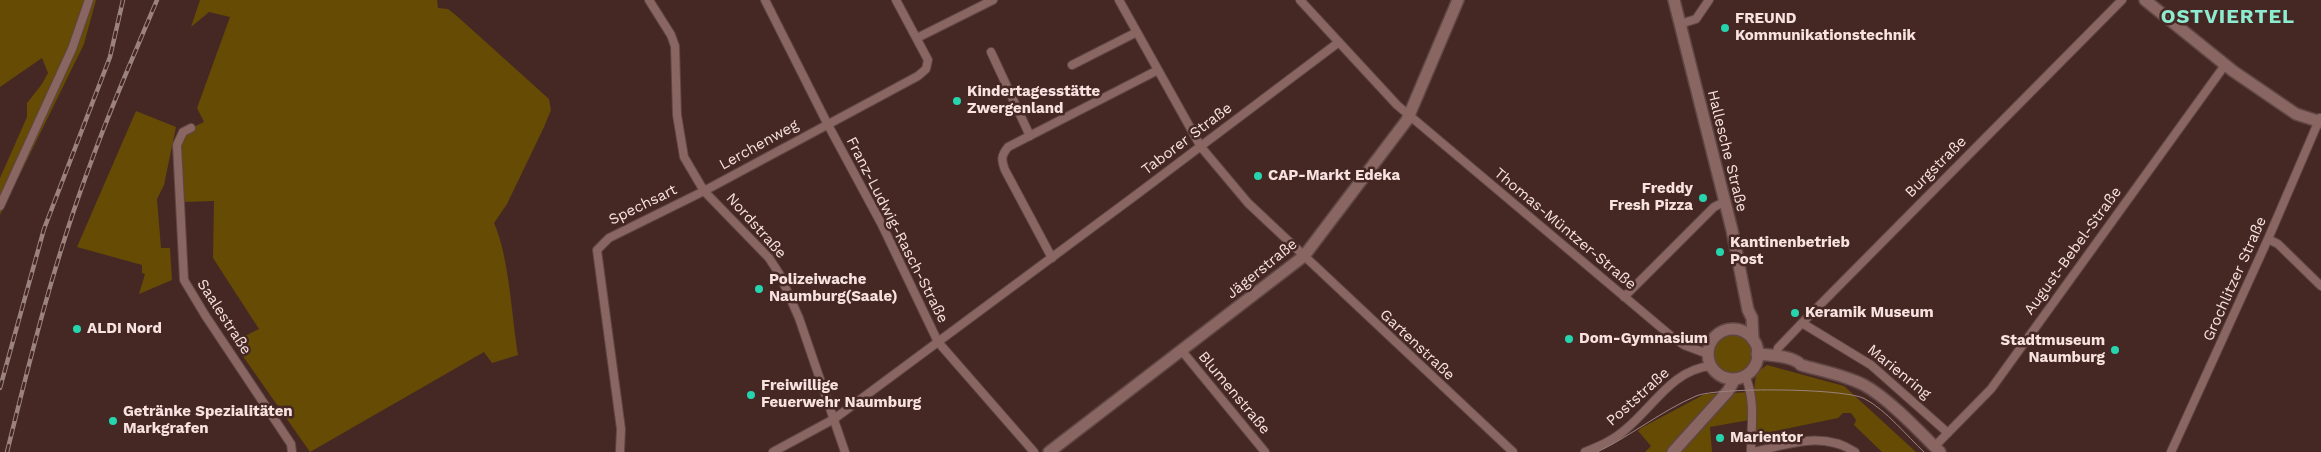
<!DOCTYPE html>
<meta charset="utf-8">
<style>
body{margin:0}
canvas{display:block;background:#452724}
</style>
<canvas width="2321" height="452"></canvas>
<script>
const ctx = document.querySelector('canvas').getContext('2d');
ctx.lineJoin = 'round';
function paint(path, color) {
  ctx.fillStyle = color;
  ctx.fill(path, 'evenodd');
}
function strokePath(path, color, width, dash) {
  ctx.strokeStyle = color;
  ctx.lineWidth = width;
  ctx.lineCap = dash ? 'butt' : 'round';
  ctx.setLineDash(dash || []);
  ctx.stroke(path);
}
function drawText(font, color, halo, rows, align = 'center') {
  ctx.font = font + ' "Work Sans",sans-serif';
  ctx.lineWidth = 5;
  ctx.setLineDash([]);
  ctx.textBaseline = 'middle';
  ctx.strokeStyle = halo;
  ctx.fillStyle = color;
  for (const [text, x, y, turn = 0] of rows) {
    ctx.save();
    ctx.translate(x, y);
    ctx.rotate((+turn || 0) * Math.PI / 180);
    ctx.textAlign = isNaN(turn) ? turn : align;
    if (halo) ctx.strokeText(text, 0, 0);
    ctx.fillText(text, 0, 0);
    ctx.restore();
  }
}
const green = new Path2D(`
 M0,0H96L84,44L0,215V178L27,117V103L42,84L48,73L42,58L0,87Z
 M200,0H437L438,8L448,9L458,17L549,99L551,110L544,127L507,204L494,223C509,256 512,318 518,355L492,363L484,352L310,452L233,342L259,329L213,258L214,201L183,202L179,146L183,132L204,122L197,108L230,17L209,12L191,27Z
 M136,111L176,127L164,185L157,199L161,248H170L172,280L139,294L145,274L142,273V265L77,247Z
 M1713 354a20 20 0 1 1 40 0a20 20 0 1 1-40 0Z
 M1767,365L1844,386L1916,452H1882L1854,425L1856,420L1851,413H1843L1838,418L1756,435L1755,419L1710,427L1712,452H1645L1651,446L1638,431L1641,428L1705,394L1754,392L1756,373Z`);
const street = new Path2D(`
 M649,0L671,35L675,46L677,115L684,157L704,191L769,258L780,275L799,318L845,452
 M765,0L827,123L882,225L938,342L1034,452
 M1119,0L1201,147L1248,203L1513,452
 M1300,0L1397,105L1671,336L1684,345L1708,354
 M1680,24L1696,19L1709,0
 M917,38L993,0
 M991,52L1030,136
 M1072,65L1137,32
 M191,128L183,132L177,145L184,280L205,315L291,444L292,452
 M0,206L72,49L89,0
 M2268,239L2278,244L2321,286
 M1052,258L1005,170C1001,159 1001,156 1008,147L1158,70
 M1624,297L1714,207L1724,202
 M1802,323L1871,365L1948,433
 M1182,351L1265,452
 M1775,357L1778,348L1802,323L2122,0
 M1745,375C1756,402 1751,424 1751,452
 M1934,447L1991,389L2225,65
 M620,452L621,429L597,250L609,238L704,191L918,76L926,69L928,60L896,0
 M773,452L834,419L1136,195L1339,42
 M1585,452C1600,446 1614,440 1626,429C1653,407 1673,369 1711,366
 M1752,452C1788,445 1822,430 1855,452
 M2171,452L2268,239L2320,118`);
const secondary = new Path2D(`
 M1674,0L1732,230L1748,310L1752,318L1753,340
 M2145,0L2233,71L2296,114L2321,122
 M1708 354a25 25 0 1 1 50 0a25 25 0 1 1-50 0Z
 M1757,354C1770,355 1794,356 1801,365C1822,371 1845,375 1864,385C1888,398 1920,432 1940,452
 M1049,452L1304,256L1407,120L1458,0
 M1673,452L1728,391L1735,379`);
const tram = new Path2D(`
 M1597,452C1631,436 1661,411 1696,396C1717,387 1847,388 1865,399C1886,410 1907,436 1924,452`);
const rail = new Path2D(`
 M0,388L44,229L110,57L123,0
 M7,452C31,355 55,258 90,165C110,109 134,55 157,0`);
const markers = [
 [1725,28,5,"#26d5ae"],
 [957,101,5,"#26d5ae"],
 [1258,176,5,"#26d5ae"],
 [1703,198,5,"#26d5ae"],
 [1720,252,5,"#26d5ae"],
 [759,289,5,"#26d5ae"],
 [1795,313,5,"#26d5ae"],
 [77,329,5,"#26d5ae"],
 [1569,339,5,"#26d5ae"],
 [2115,350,5,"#26d5ae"],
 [751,395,5,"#26d5ae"],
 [113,421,5,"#26d5ae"],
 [1720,438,5,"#26d5ae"]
];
const poiNames = [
 ["FREUND",1735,19],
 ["Kommunikationstechnik",1735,36],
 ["Kindertagesstätte",967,92],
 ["Zwergenland",967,109],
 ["CAP-Markt Edeka",1268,176],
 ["Freddy",1693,189,"right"],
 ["Fresh Pizza",1693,206,"right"],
 ["Kantinenbetrieb",1730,243],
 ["Post",1730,260],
 ["Polizeiwache",769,280],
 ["Naumburg(Saale)",769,297],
 ["Keramik Museum",1805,313],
 ["ALDI Nord",87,329],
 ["Dom-Gymnasium",1579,339],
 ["Stadtmuseum",2105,341,"right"],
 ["Naumburg",2105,358,"right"],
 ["Freiwillige",761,386],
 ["Feuerwehr Naumburg",761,403],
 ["Getränke Spezialitäten",123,412],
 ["Markgrafen",123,429],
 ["Marientor",1730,438]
];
const streetNames = [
 ["Taborer Straße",1187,139,-37],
 ["Lerchenweg",759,145,-29],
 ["Hallesche Straße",1727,151,76],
 ["Burgstraße",1936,167,-45],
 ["Spechsart",643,205,-26],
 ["Nordstraße",756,226,48],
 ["Thomas-Müntzer-Straße",1565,229,40],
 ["Franz-Ludwig-Rasch-Straße",897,230,63],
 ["August-Bebel-Straße",2073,251,-54],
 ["Jägerstraße",1262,269,-39],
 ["Grochlitzer Straße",2235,279,-66],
 ["Saalestraße",224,317,57],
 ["Gartenstraße",1417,345,43],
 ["Marienring",1899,372,39],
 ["Blumenstraße",1234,393,50],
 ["Poststraße",1638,397,-42]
];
const districtNames = [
 ["OSTVIERTEL",2228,17]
];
paint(green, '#654b04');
strokePath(street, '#5f4644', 10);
strokePath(secondary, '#5f4644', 14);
strokePath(street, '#896662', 8);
strokePath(secondary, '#896662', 11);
strokePath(tram, '#9c827f', 1);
strokePath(rail, '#9c827f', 4.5);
strokePath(rail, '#452724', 2.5, [8]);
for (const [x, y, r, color] of markers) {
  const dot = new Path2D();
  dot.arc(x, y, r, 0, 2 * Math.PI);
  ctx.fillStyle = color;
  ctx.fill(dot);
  strokePath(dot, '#452724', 2);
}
drawText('bold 15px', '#f7e2df', '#452724', poiNames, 'left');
drawText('15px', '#f7e2df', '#452724', streetNames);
ctx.letterSpacing = '1px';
drawText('bold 20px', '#8deccf', '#452724', districtNames);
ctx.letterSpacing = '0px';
</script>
